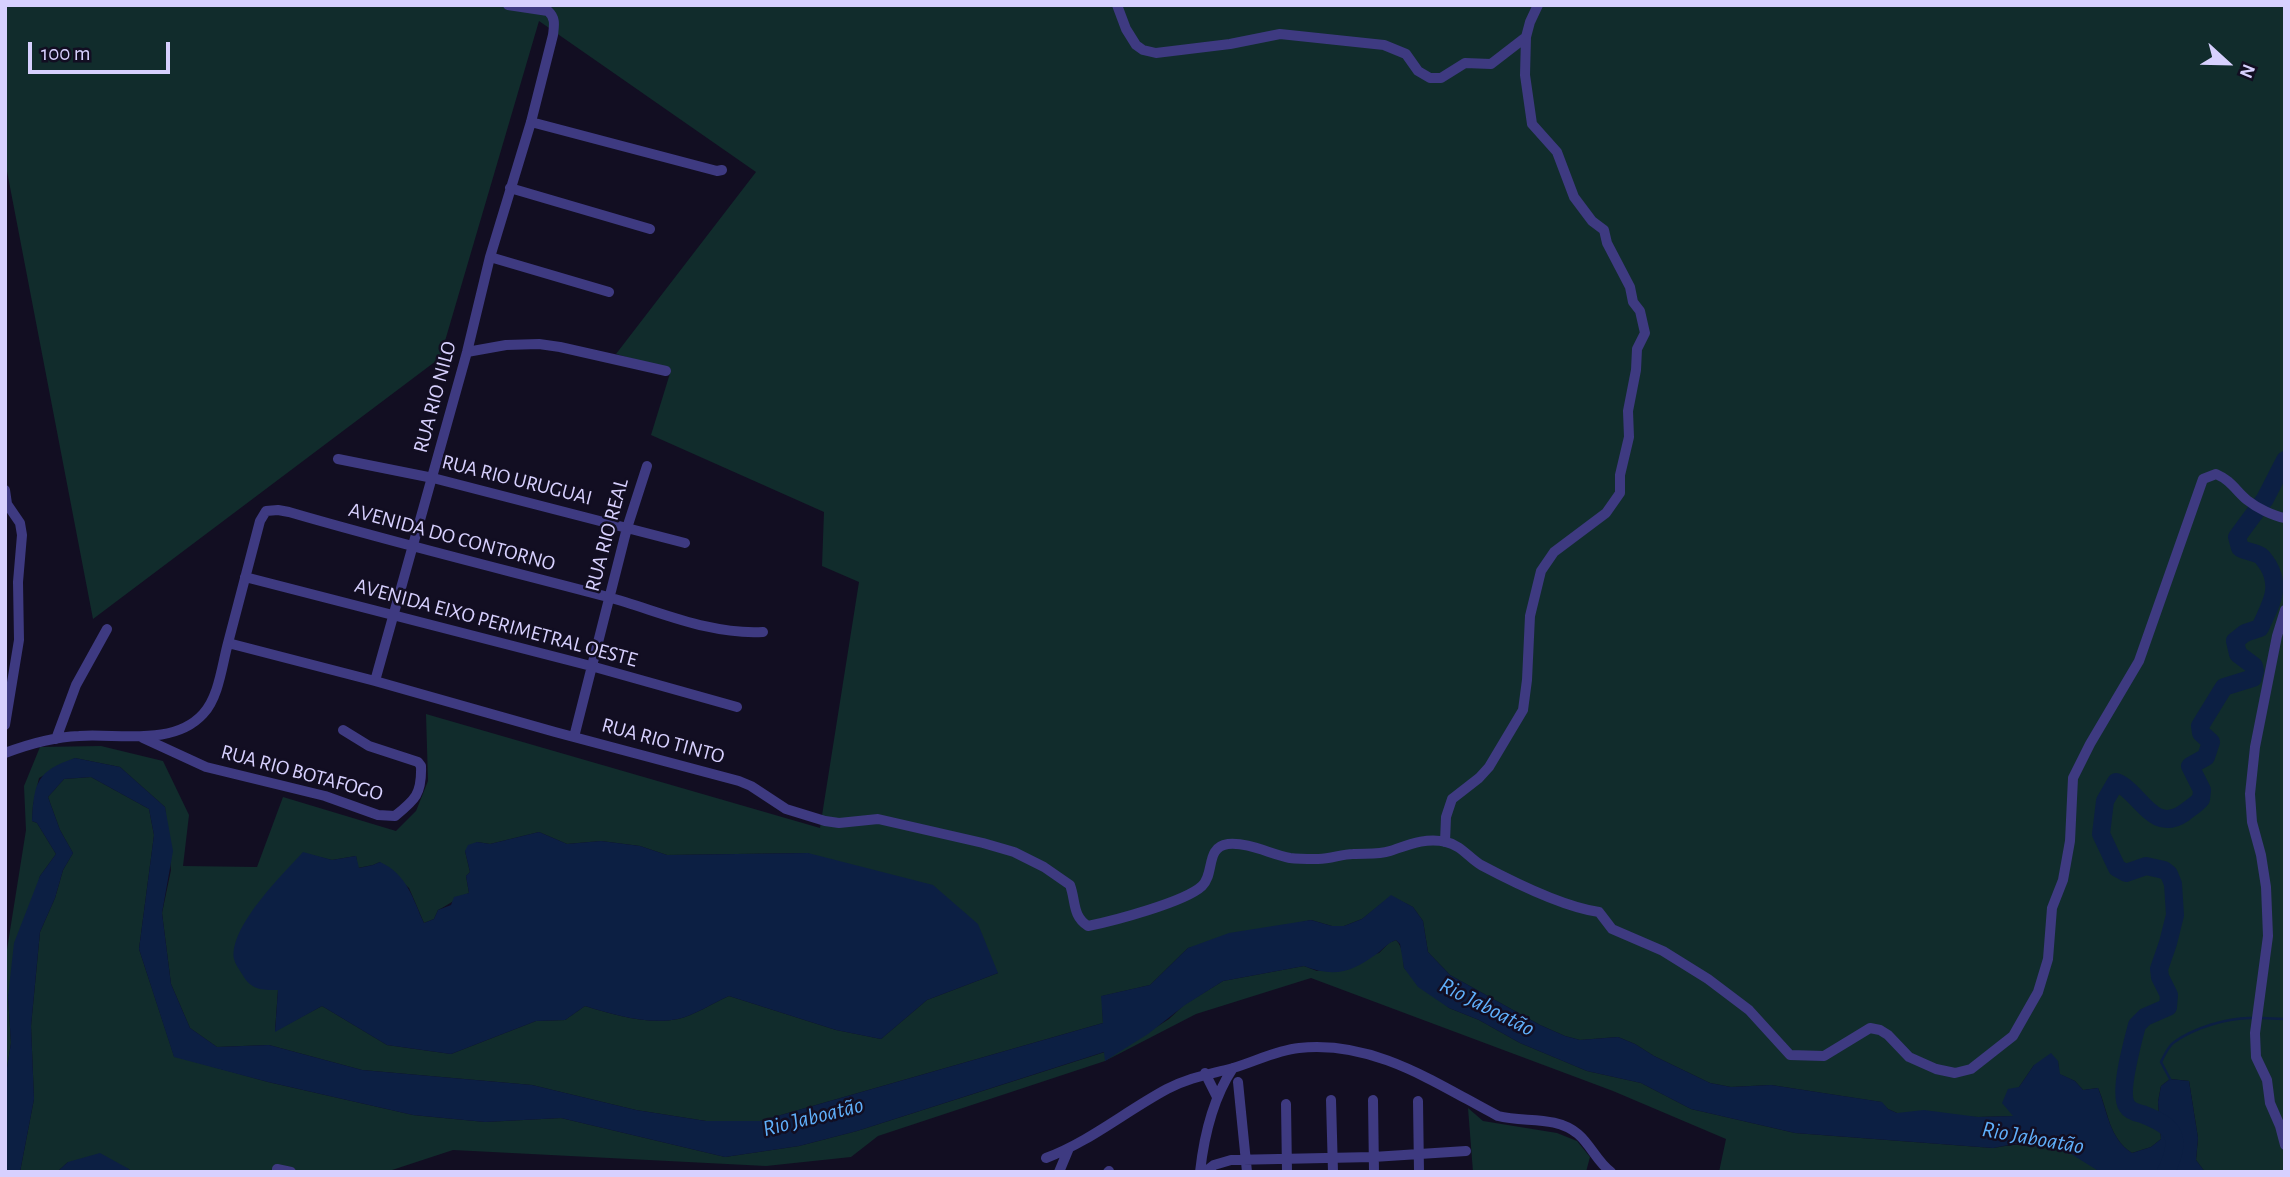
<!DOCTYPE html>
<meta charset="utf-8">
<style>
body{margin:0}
#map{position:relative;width:2290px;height:1177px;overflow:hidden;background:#120e22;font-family:"Alegreya Sans",sans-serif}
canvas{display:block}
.frame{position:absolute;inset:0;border:7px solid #d7d0fe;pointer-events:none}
.north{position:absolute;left:2192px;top:28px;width:70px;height:70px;-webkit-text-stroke:5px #120e22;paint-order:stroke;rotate:112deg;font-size:19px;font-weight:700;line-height:28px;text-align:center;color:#d7d0fe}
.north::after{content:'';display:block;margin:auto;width:24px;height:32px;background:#d7d0fe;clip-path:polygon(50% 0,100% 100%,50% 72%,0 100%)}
.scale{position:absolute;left:28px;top:42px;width:142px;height:32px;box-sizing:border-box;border:4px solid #d7d0fe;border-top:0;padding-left:9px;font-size:21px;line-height:24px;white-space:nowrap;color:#d7d0fe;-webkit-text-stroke:5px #120e22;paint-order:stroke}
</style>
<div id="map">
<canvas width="2290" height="1177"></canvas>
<div class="frame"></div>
<div class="north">N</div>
<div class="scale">100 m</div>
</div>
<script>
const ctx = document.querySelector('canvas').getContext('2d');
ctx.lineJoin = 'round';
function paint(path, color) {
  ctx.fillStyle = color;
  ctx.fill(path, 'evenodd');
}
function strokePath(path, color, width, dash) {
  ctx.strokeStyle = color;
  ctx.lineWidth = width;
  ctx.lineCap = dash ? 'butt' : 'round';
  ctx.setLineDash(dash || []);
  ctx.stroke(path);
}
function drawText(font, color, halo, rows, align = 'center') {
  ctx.font = font + ' "Alegreya Sans",sans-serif';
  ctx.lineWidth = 5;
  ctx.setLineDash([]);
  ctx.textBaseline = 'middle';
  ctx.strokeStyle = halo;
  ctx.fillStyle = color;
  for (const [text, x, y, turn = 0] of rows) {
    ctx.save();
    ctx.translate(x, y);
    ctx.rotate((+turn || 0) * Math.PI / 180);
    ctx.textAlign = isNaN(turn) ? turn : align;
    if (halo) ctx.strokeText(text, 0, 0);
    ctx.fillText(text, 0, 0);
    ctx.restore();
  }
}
const green = new Path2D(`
 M5,5H2285V1172H2205L2196,1160L2198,1138L2189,1081L2170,1079L2161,1086L2158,1102L2161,1139L2151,1147L2132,1153C2108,1137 2109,1113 2098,1088L2083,1090L2075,1081L2059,1074L2058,1061L2034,1065L2019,1087L2015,1116L1978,1117L1897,1113L1888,1109L1881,1102L1771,1085L1731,1087L1710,1083L1654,1056L1635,1044L1618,1037L1580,1040L1565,1036L1540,1025L1450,975L1428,952L1423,921L1413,907L1391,896L1362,919L1344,926H1332L1311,920L1188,948L1150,985L1102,996L1103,1023L760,1121H706L636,1110L532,1085L362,1070L269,1045L217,1047L190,1028L171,984L162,913L171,870L165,807L120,767L75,758L39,778L33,805L32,821L37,823L56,854L40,876L8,997L11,1043L5,1080V962L26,830L24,786L40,747L101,746L163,761L189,815L183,866L257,867L283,797L396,831L416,811L428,781L426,714L820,828L859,582L822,566L824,512L651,435L671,370L616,354L756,172L539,21L440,358L93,619L5,161ZM539,832L567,844L601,841L640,846L667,855L808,853L998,973L927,1000L881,1039L836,1030L729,996C713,1003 695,1015 678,1019C648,1025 614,1015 585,1006L565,1020L536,1021L451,1054L387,1045L322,1006L275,1031L278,990L303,853L332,860L356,856L358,868L373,865L380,862L409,888L424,923L434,919L438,910C449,905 457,897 469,893L466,876L470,872L465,851L477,842L490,844Z
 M91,777L149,809L154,835L139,949L174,1056L268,1082L413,1115L485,1122L561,1118L725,1157L799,1146L857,1131L1105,1052V1060L1169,1019L1184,1005L1223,981L1304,966L1317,971L1379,953L1389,943L1396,940C1403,947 1403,958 1404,968L1449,1008L1479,1020L1520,1043L1587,1071L1641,1083L1691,1109L1795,1133L1993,1148C2032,1140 2070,1143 2100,1172H1719L1726,1139L1613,1091L1311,978L1196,1014L1105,1061L878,1136L851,1157L766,1166L453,1150L386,1172H130L129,1169L68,1162L57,1172H20L34,1099L31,1026L40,932L55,898L63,870L73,853L60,830L48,797L64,779Z
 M1468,1108L1483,1121L1557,1133L1577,1141L1590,1157L1586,1172H1473Z`);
const water = new Path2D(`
 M75,758L120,767L165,807L173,851L162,913L171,984L190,1028L217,1047L269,1045L362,1070L532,1085L636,1110L706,1121H760L1103,1023L1101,996L1150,985L1188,948L1229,933L1311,920L1332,926H1344L1362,919L1391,895L1413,907L1423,921L1428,952L1450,975L1540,1025L1565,1036L1580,1040L1618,1037L1635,1044L1654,1056L1710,1083L1731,1087L1771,1085L1882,1102L1888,1109L1897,1113L1924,1110L1978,1117L2013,1116L2002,1103L2008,1089L2019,1087L2034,1065L2051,1053L2058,1061L2060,1074L2075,1081L2083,1090L2098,1088C2108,1112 2109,1138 2132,1153L2151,1147L2161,1139L2158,1102L2161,1086L2170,1079L2189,1081L2198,1138L2196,1160L2205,1172H2100L2068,1152L2046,1144H2014L1993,1148L1795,1133L1691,1109L1641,1083L1587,1071L1520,1043L1479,1020L1449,1008L1418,987L1404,968L1400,944L1396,940C1388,943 1384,948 1378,953C1352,972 1335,978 1304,966L1223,981L1185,1005L1148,1034L1105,1061L1104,1052L857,1131L799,1146L725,1157L561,1118L485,1122L413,1115L268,1082L174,1057L139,949L154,835L149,809L91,777L64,779L48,797L60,830L73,853L63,870L55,898L40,932L31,1026L34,1099L20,1172H5V1080L11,1043L8,997L14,943L40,876L56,854L37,823L32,821C34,782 37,771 75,758Z
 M539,832L567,844L601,841L640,846L667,855L808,853L933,885L978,924L998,973L927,1000L881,1039L836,1030L729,996C713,1003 695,1015 678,1019C648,1025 614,1015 585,1006L565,1020L536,1021L451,1054L387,1045L322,1006L275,1032L278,990C261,990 251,990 242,974C239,969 235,964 234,959C229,927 282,875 303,852L332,860L356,856L359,868L373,865L380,862C407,874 413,899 424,923L434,919L438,910L451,905L454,897L469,893L466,876L470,872L465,851L468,845L477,842L490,844Z
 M100,1153L129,1169L130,1172H57L68,1162Z`);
const stream = new Path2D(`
 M2260,1018L2285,1019
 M2170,1079L2161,1062C2164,1056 2168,1047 2173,1043C2193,1028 2229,1017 2253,1018`);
const river = new Path2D(`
 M2166,1172C2182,1137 2176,1127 2142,1114C2137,1113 2130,1111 2127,1106C2118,1093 2133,1041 2137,1025L2145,1017L2168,1007L2169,995L2160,977L2159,969L2168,943L2175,915L2173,884L2169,874L2164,870L2146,866L2126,873L2117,868L2101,834L2105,801L2116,782C2140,791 2152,835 2184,813C2190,808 2196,805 2201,799L2202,790L2190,766L2206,757L2211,742L2201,733L2200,726L2224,687L2253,678L2255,671L2254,666L2238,654L2235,641L2245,633L2260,628C2270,605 2282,589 2268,565C2266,563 2263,557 2261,556C2255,552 2247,552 2240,548L2237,537L2265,499L2285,460`);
const minor = new Path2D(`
 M1117,5L1126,29L1136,45L1143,50L1156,53L1230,44L1280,34L1384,45L1406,54L1418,71L1430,78H1441L1465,63L1491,64L1526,37
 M531,122L717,171L722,170
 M510,188L650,229
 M490,257L609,292
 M467,352L506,345L539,344L560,347L666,371
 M338,459L433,478L685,543
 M5,490L7,504L20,523L22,535L18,582L19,640L5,725
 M245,577L591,666L737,707
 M2285,610L2277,636L2255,747L2250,794L2252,822L2261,855L2266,887L2268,936L2255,1033L2256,1057L2267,1080L2270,1103L2280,1126L2285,1145
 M228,643L260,521L266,511L278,510L289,512C395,543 502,569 608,597C659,611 709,635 763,632
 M375,681L467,352L490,257L531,122L553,35C554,26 556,18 548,11L508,5
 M574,737L627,528L647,466
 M143,738L206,767L325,796L378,815L395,816C415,800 422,794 421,766L418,762L369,746L343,730
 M56,739L76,685L107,629
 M5,753C29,744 53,737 79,736C117,733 173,747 203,714C219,697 222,665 228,643L375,681L555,732L739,781L751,786L786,809L825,821L839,823L878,819L983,843L1014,852L1044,867L1070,885C1076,901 1072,916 1088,926C1113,921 1185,902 1202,886C1215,874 1205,847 1228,844C1248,842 1270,854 1290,858C1298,859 1308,859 1316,859C1329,860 1341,854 1353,854C1365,853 1378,855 1390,851C1408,845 1426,837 1446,842C1461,845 1469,858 1481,865C1513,882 1563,907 1599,912L1612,929L1663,951L1708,979L1749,1010L1790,1055L1824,1056L1870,1028L1880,1030L1888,1035L1909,1057L1936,1069L1955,1073L1971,1069L2013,1036L2038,992L2048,959L2052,908L2063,880L2070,841L2073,778L2090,744L2139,661L2203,479L2216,474C2232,481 2235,490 2247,500C2257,508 2273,516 2285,518
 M1445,842L1446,817L1452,799L1479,778L1489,767L1523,710L1527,680L1530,616L1541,571L1554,552L1606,513L1620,493V475L1629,437L1628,411L1636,370L1637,349L1645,333L1640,311L1633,302L1630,287L1607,243L1604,230L1592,221L1574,197L1557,152L1532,124L1525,75L1526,37L1530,22L1538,5
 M1205,1073L1217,1097
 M1238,1082L1247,1172
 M1331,1100L1333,1172
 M1373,1100L1374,1172
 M1418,1101L1419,1172
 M1286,1104L1287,1172
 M1046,1158C1089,1142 1126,1111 1167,1089C1191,1077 1207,1075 1233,1068C1254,1062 1277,1050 1299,1048C1374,1040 1435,1083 1498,1116C1525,1123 1555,1115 1578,1134C1591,1145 1597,1162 1611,1172
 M277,1172V1169L291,1172
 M1059,1172L1069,1148
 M1108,1172L1109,1171
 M1200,1172C1204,1136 1213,1098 1233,1068
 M1205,1172L1214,1165L1231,1160L1373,1157L1466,1151`);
const streetNames = [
 ["RUA RIO NILO",435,397,-75],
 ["RUA RIO URUGUAI",517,480,14],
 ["RUA RIO REAL",607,535,-75],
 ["AVENIDA DO CONTORNO",452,537,15],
 ["AVENIDA EIXO PERIMETRAL OESTE",496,623,15],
 ["RUA RIO TINTO",663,741,15],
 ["RUA RIO BOTAFOGO",302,773,15]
];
const waterNames = [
 ["Rio Jaboatão",1487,1007,27],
 ["Rio Jaboatão",813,1117,-14],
 ["Rio Jaboatão",2033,1138,10]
];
paint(green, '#112c2c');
paint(water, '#0c1f43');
strokePath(stream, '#0c1f43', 2.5);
strokePath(river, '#0c1f43', 18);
strokePath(minor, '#3e3a81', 10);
drawText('21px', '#d7d0fe', '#120e22', streetNames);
drawText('italic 23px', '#60b0fc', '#120e22', waterNames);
</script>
